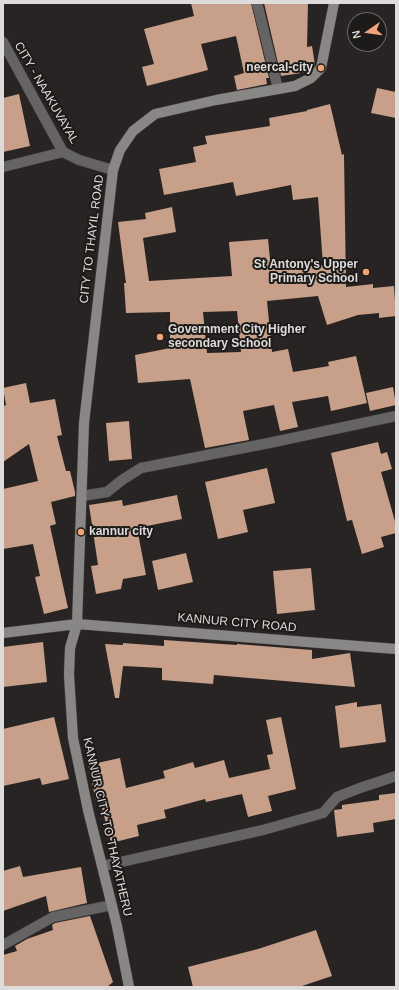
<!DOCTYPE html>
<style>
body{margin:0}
#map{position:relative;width:399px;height:990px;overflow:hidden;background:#272423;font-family:Helvetica,sans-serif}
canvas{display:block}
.frame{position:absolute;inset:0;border:4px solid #dedcdb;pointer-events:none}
.north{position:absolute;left:347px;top:12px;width:40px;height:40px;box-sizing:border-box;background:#1d1b19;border:1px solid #6a6867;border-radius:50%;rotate:257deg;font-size:11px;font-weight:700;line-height:16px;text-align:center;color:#dedcdb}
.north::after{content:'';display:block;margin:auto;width:14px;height:18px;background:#efa378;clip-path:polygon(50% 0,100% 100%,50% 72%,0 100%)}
</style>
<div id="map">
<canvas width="399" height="990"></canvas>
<div class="frame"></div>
<div class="north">N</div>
</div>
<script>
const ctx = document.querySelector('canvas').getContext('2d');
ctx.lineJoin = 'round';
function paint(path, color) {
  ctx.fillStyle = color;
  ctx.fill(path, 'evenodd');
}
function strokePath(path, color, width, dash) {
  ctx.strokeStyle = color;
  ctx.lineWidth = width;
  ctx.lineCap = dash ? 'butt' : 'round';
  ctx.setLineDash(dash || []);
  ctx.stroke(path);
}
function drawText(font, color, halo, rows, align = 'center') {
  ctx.font = font + ' Helvetica,sans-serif';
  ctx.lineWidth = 4;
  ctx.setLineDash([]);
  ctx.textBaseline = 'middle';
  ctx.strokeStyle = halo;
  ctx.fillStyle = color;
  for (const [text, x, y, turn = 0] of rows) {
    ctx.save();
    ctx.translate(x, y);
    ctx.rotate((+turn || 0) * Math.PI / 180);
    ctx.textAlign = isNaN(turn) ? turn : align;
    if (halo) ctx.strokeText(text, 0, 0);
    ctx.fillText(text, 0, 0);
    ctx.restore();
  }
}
const building = new Path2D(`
 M191,3H251L269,78H266L267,84L237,90L234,76L244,73L236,36L201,44L208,70L147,86L142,67L154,64L144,29L194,16Z
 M264,3H308L307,47L312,46L315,65L308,72L281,76Z
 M377,88L396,92V118L371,113Z
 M19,94L30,146L3,152V98Z
 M330,104L342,155L344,154L346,287L373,284V288L394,286L396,316L379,318V313L358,315L327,325L318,296L267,301L272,352L288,349L293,372L329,366L328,362L356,356L367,403L331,411L328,396L292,402L298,427L280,431L274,405L243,411L249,440L205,448L190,379L138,383L135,355L170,348V312L126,313L124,283H126L118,222L146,219L145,213L172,207L176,232L143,238L149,281L232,276L229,242L268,239L271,269L323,265L318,197L293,200L291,185L236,196L233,182L164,195L159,169L196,162L193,147L207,144L205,136L270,126L269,118L307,111V110ZM237,311L241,352L207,353L203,312Z
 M26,383L30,403L55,399L62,435L57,436L66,471H70L75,492V496L51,502L56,524L50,526L68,608L44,614L35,577L40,576L33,544L3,549V489L38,481L29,444L3,462V406L6,405L3,388Z
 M393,387L396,405L370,411L366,393Z
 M129,421L132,459L109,461L106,423Z
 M378,442L381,454L387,452L392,469L381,472L396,525V533L381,537L384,547L362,554L352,520L347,521L331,453Z
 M267,468L275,503L243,510L248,532L218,539L205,482Z
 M177,495L182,519L137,528L146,575L123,579L121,589L96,594L91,566L98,565L89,505L122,500L123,506Z
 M186,553L193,582L158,590L152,561Z
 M311,568L315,610L277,614L273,571Z
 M164,640L237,645V644L312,650V659L350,653L355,687L214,675L213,684L162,680V668L123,666L119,698H115L105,644L123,645V643L164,646Z
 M43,642L47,682L3,687V647Z
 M357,702V707L381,704L386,742L340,748L335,706Z
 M54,717L69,779L42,785L40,778L3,786V729Z
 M281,717L296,789L268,796L272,811L248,817L242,794L206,802L205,799L164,810L166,818L137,825L139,836L111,843L100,800L96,801L88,765L120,758L126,788L165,778L163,771L193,762L195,768L224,760L229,778L270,769L267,755L273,754L266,720Z
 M396,793V819L373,823L374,832L337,837L334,810L342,809V805L379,800V795Z
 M20,866L23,877L81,867L87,903L49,912L46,896L3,911V871Z
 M90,916L113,982L107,987H3V955L17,951L15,946L27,939L53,930L52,925L55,923Z
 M316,930L332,976L299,987H193L188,967L258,949Z`);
const street = new Path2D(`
 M257,3L278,89
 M3,42L63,152L79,160L113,170
 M3,167L63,152
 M82,496L107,492L122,480L141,468L269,443L396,416
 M103,866L263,830L323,813L337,797L360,788L396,776
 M3,945L53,917L112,905`);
const secondary = new Path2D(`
 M3,633L77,624L396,649
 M129,987L117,926L88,810L73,738L69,675L70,648L77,624L84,423L113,170L120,150L133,131L155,114L216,100L295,86L311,78L321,68L334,3`);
const markers = [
 [321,68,4,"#efa378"],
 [366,272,4,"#efa378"],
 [160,337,4,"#efa378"],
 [81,532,4,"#efa378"]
];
const poiNames = [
 ["neercal-city",313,68],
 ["St Antony's Upper",358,265],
 ["Primary School",358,279],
 ["Government City Higher",168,330,"left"],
 ["secondary School",168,344,"left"],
 ["kannur city",89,532,"left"]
];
const streetNames = [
 ["CITY - NAAKUVAYAL",46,93,60],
 ["CITY TO THAYIL ROAD",92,239,-83],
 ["KANNUR CITY ROAD",237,623,5],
 ["KANNUR CITY TO THAYATHERU",107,827,77]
];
paint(building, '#c89f89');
strokePath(street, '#444140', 11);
strokePath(secondary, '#444140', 11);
strokePath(street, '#656363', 10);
strokePath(secondary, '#898785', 10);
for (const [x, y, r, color] of markers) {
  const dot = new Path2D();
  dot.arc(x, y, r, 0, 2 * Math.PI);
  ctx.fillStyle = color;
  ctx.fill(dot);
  strokePath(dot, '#1d1b19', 1.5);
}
drawText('bold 12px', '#dedcdb', '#1d1b19', poiNames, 'right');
drawText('12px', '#dedcdb', '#1d1b19', streetNames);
</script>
